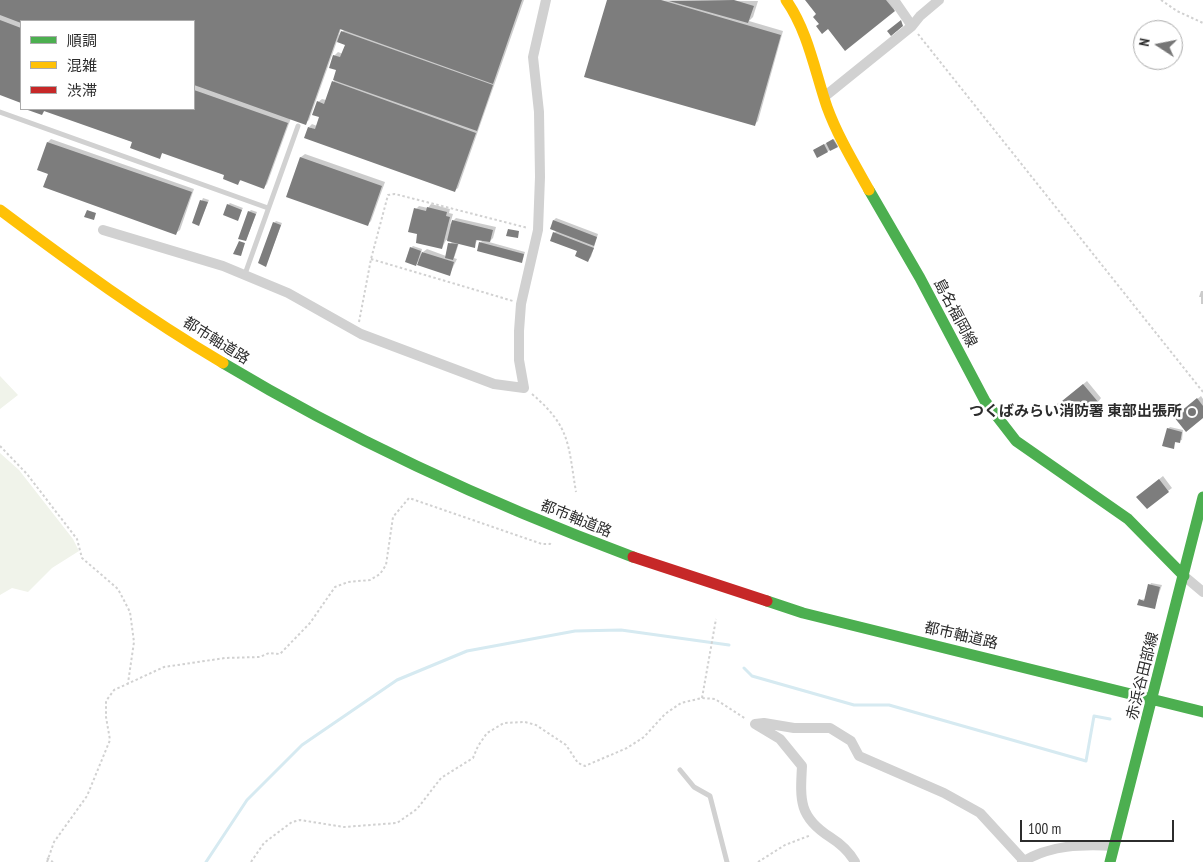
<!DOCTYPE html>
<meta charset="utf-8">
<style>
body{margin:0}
#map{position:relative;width:1203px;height:862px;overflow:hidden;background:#fff;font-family:"PT Sans Narrow","Noto Sans JP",sans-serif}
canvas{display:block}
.legend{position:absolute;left:20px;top:20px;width:175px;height:90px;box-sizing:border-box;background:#fff;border:1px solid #ababab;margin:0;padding:6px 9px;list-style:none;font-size:15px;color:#2c2c2c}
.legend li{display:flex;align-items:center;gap:10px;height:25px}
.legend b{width:25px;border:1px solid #ababab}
.north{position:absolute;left:1133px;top:20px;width:50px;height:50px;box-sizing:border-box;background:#fff;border:1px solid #ababab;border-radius:50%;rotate:281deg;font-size:14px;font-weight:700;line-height:20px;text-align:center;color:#2c2c2c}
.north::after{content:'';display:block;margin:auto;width:18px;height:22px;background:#767676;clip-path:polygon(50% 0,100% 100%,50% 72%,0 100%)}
.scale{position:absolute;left:1020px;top:820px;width:154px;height:22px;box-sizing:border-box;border:2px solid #2c2c2c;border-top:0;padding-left:6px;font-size:15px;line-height:18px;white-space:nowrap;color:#2c2c2c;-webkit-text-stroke:4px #fff;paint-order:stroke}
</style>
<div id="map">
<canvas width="1203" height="862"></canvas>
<ul class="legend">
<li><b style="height:6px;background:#4caf50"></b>順調</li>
<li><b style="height:6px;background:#ffc107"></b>混雑</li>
<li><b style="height:6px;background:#c62828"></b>渋滞</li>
</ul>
<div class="north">N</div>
<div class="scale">100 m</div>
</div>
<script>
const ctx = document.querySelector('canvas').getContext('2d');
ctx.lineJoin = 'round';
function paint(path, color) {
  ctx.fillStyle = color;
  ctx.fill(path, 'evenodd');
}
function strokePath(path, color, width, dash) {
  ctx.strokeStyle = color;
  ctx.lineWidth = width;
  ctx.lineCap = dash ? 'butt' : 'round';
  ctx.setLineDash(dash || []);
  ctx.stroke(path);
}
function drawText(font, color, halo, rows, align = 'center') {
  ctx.font = font + ' "PT Sans Narrow","Noto Sans JP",sans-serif';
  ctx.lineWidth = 5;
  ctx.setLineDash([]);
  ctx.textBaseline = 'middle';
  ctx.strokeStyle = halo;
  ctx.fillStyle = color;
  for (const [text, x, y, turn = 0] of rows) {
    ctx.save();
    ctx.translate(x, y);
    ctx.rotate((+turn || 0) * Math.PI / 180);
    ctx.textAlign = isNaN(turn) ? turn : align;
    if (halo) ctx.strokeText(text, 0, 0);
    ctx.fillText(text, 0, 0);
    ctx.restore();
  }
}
const green = new Path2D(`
 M0,376L18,395L0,409Z
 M0,453L19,470L73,539L79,551L52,568L28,592L12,588L0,595Z`);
const shadow = new Path2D(`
 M0,0H524L458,188L454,191L309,127L312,124L317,126L320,117L318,102L322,99L326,100L335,79L338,69L334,56L338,52L343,54L346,44L337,41L309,120L305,123L291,118L267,184L264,187L242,179L238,183L225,175L163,152L159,157L133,142L45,110L42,114L28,109H194V21H21V102L0,94ZM341,28L345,29L339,35Z
 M608,0L758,1L753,17L749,21L783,31L758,121L754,125Z
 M806,0H894L899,5L894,10L828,28L820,24L817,14Z
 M51,139L194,189L180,230L176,233L49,173L48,142Z
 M834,139L838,146L818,156L814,150Z
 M305,154L385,182L371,221L367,225L287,196L301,157Z
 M203,198L209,200L199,224L193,222Z
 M230,203L243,208L237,219L228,205Z
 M431,204L450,209L449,213L453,214L450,224L456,218L496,227L493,238L489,242L525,252L523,259L521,261L480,243L483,240L478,239L474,246L459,243L454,258L457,259L449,275L423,252L427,249L446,256L452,241L446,240L442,248L419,233L416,209L419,206L428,208Z
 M251,210L257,212L246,240L249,212Z
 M556,218L598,234L591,257L588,260L554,233L557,230L554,220Z
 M276,221L282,223L266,265L274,223Z
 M413,246L422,249L420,260L416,264L411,248Z
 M1201,291H1203V304H1201V297H1199Z
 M1087,381L1101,398L1098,402H1076L1067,398Z
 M1201,396L1203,399V417L1179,414Z
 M1170,427L1183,430L1182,440L1176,441L1173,447L1168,429Z
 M1163,476L1172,488L1147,507L1141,494Z
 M1151,583L1162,585L1154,608L1140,600L1146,599Z`);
const stream = new Path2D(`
 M744,668L752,676L854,705H889L1086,761L1094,716L1110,719
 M206,862L247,800L302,745L397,680L467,651L575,631L621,630L729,645`);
const building = new Path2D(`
 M0,0H522L493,84L340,29L306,125L194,85V21L21,23L0,15Z
 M607,0H661L781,35L755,126L584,77Z
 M734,0L754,6L748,23L669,1Z
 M805,0H886L895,11L845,51L828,29L822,34L816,26L819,24L813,17L816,14Z
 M0,20L21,28V103L0,95Z
 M901,20L903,26L891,36L887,31Z
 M341,31L493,85L477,131L333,80L336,70L329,68L333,55L340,57L345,45L337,42Z
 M332,81L476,133L455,192L304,138L308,127L315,129L319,117L312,115L317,101L324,104Z
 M194,90L288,123L264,189L240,180L238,185L223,179L224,175L162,153L160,159L130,148L132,142L44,111L42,115L25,109H194Z
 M833,139L838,147L830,151L826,143Z
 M47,142L192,192L176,235L43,187L48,174L37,170Z
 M824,144L828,152L817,158L813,150Z
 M300,157L382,186L368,226L286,197Z
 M200,200L208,202L199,226L192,223Z
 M227,204L242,210L238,221L223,215Z
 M427,207L447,212L446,216L450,217L442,249L416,243L417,234L408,232L414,208L426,211Z
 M87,210L96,213L94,220L84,217Z
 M248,211L256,214L246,241L238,239Z
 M452,220L493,230L490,242L476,240L475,248L447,241Z
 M553,220L597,237L594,246L550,229Z
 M273,222L281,225L266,267L258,263Z
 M508,229L519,231L518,238L506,236Z
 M553,232L594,248L588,262L575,256L577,251L550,241Z
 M239,241L245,243L241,256L233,254Z
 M479,242L524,254L522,263L477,251Z
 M448,243L458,244L453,260L445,258Z
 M410,247L421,251L416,266L405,262Z
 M422,252L454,262L450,276L417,265Z
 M1083,384L1099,403L1089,410L1085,405L1080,409L1075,404L1068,409L1062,401Z
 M1197,398L1203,406V418L1186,432L1174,417Z
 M1060,402L1064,408L1057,414L1052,408Z
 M1167,428L1182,432L1180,443L1175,442L1174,449L1162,446Z
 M1159,479L1169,492L1147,509L1136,497Z
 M1148,584L1160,587L1155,609L1137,605L1139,599L1144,601Z`);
const path = new Path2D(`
 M1161,0L1177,11L1203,23
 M918,34L1203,392
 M371,259L513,301
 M359,322L371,259L388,195L395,194L528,228
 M532,394C571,427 568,445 576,492
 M0,446L27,474L77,539L82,558L118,589L130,612L134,642L128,683
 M702,698L716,619
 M47,858L53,862
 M47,862L54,842L87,796L110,740L106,717V701L114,690L164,667L225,658L260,657L269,653L280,654L310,623L335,587L348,582L370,580L380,574L386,565L393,517L409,498L542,544H550L552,541
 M251,862L264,843L292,822L300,820L344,827L397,823L417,809L441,778L473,758L478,746L487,733L504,723L525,722L536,725L566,745L578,763L585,766L627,748L644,737L665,714L681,703L702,698L715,699L746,719
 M758,862L785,845L811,835`);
const lane = new Path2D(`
 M0,112L268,208
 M245,274L298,126
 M680,770L694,787L710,796L727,862`);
const street = new Path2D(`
 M894,0L912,26
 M824,97L912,26L920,16L939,0
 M103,230L223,266L288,293L361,334L494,384L524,388L519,360V331L521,304L538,230L540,177L539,112L533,57L546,0
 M1184,576L1203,592
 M855,862C849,851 841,844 830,837C799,817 800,801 802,766L780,739L755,724L764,723L794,728H830L851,741L859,756L944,793L980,813L1024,861
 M1022,862C1050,845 1082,844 1114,846`);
const fast = new Path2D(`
 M869,190L920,278L985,401L1016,441L1128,519L1184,576
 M223,363C353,441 491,504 633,557
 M767,601L803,613L1203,712
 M1110,862L1203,497`);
const slow = new Path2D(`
 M786,0C808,31 815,72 827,107C838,137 854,163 869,190
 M0,210C72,264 145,317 223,363`);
const jam = new Path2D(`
 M633,557L767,601`);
const markers = [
 [1192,412,5,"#767676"]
];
const streetNames = [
 ["島名福岡線",955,313,62],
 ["都市軸道路",216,341,32],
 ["都市軸道路",576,519,22],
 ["都市軸道路",961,636,13],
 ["赤浜谷田部線",1143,676,-76]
];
const poiNames = [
 ["つくばみらい消防署 東部出張所",1182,412]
];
paint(green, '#f0f3ea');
paint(shadow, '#0003');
strokePath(stream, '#d6eaf1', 3);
paint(building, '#7d7d7d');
strokePath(path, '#d1d1d1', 2, [2.5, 2.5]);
strokePath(lane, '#d1d1d1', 5);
strokePath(street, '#d1d1d1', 10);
strokePath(fast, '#4caf50', 11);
strokePath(slow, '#ffc107', 11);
strokePath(jam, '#c62828', 11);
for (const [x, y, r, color] of markers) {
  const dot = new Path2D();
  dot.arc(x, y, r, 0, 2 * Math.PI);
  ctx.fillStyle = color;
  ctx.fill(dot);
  strokePath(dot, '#fff', 2);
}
drawText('15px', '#2c2c2c', '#fff', streetNames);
drawText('bold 15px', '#2c2c2c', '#fff', poiNames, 'right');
</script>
